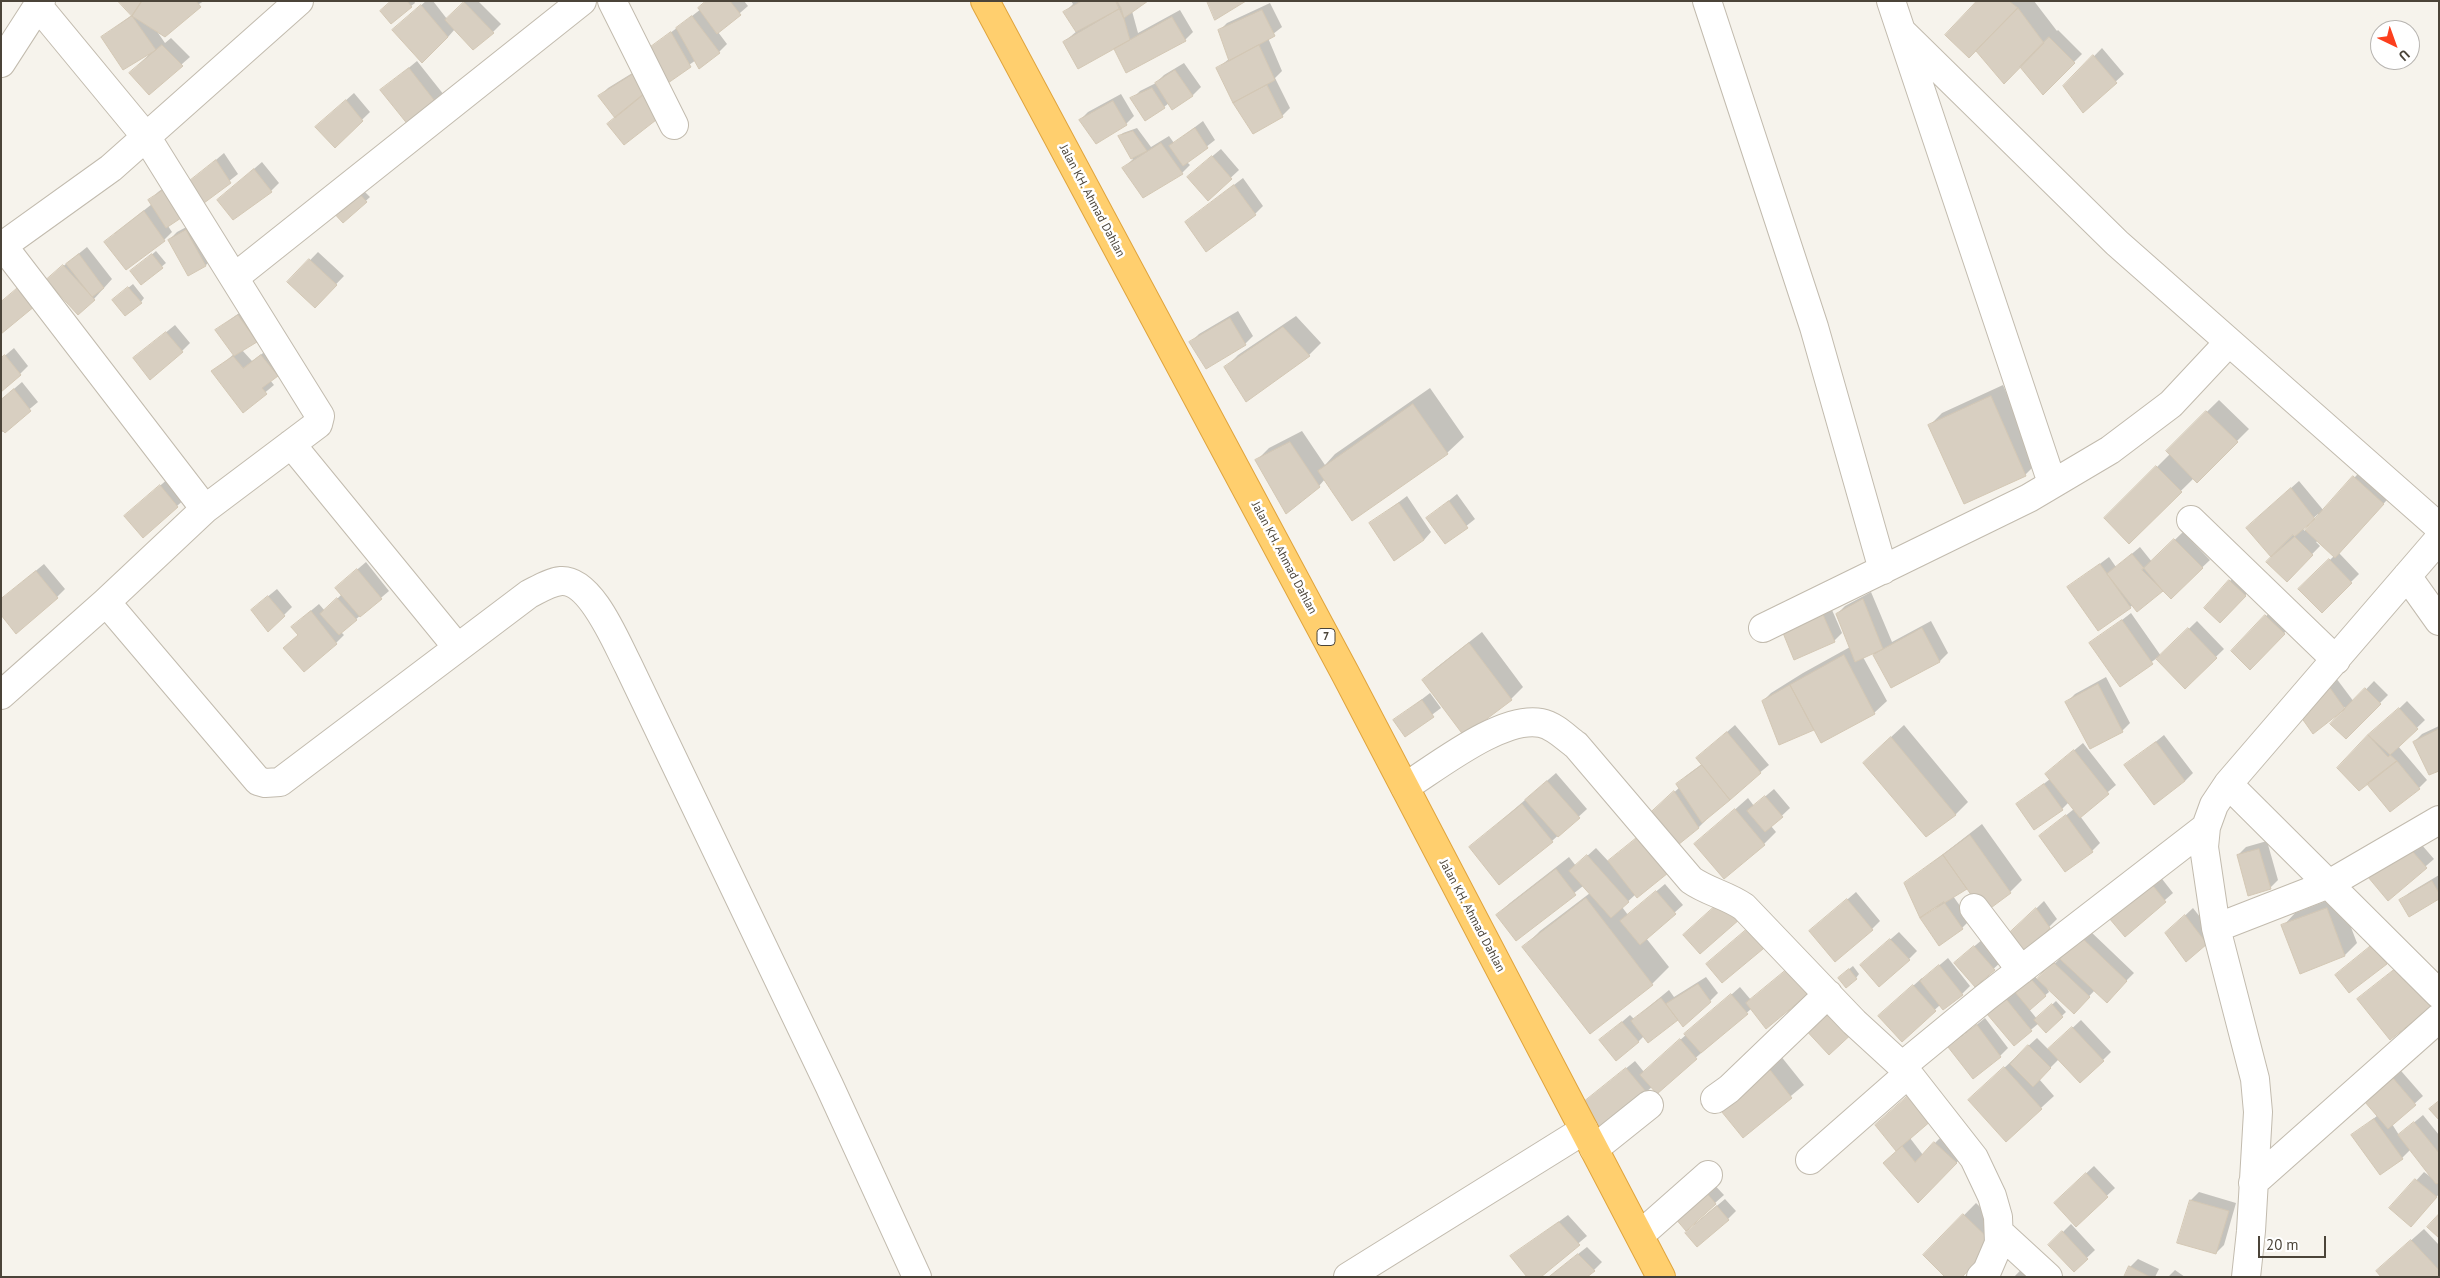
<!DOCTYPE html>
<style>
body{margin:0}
#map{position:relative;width:2440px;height:1278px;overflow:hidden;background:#f6f3ec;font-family:"PT Sans",sans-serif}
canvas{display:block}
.frame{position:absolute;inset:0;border:2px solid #4b4439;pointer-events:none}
.north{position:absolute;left:2370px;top:20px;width:50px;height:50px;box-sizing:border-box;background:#fff;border:1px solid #b7b4b0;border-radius:50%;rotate:138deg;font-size:14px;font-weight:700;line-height:20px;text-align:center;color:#4b4439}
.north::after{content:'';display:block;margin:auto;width:18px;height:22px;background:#fc3f1d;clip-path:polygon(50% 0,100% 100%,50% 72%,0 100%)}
.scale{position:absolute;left:2258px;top:1236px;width:68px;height:22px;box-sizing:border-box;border:2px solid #4b4439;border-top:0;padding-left:6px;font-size:15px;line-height:18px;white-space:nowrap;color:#4b4439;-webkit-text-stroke:4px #fff;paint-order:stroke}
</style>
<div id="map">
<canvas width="2440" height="1278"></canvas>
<div class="frame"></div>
<div class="north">U</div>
<div class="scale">20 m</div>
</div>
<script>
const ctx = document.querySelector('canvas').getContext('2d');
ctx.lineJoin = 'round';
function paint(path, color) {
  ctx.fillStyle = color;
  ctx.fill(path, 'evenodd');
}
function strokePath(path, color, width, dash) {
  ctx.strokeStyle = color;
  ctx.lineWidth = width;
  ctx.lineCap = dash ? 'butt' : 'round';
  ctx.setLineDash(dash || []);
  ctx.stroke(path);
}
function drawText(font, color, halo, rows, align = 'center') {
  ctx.font = font + ' "PT Sans",sans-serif';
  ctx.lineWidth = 5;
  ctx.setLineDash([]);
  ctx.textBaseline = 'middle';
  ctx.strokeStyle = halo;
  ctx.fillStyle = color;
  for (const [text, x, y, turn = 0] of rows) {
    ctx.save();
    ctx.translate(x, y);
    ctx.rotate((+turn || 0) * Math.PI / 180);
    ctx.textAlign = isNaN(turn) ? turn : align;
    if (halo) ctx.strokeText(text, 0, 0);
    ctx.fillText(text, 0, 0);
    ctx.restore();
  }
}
const shadow = new Path2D(`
 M120,1H204L156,30L165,43L171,38L190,57L149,93L139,65L153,50L102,37L132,15Z
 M392,1H414L415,3L411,6Z
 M426,1H433L447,19L466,1H478L501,24L493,32L455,29L448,37L402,22Z
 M706,1H744L748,6L718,32L727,44L719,52L696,60L616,117L600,96L608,88L647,64L642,55L701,9Z
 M1071,1H1145L1132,11L1138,33L1180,10L1193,32L1185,40L1126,71L1114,48L1064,42L1077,31L1065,12L1073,4Z
 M1979,1H2034L2057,31L2058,30L2082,54L2043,93L2020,66L2004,82L1976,49Z
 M1270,3L1282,27L1268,38L1282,71L1275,78L1290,108L1282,116L1253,132L1234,102L1218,68L1230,58L1219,31L1227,23Z
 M2102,48L2124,74L2083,111L2065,86Z
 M417,61L444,95L436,103L382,90Z
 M1184,63L1201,87L1193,95L1172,108L1169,103L1164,107L1132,99L1140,91L1156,83L1164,75Z
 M354,93L370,112L335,146L325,119Z
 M1121,94L1134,116L1126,124L1080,120L1088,112Z
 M1203,121L1215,140L1187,162L1190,165L1182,173L1124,168L1133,159L1120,136L1123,133L1137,128L1151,147L1169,136L1174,143Z
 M1221,149L1239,170L1208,199L1197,169Z
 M224,153L238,174L204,201L189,183Z
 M262,162L279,183L271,191L227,192Z
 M1243,178L1263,206L1255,214L1186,222Z
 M176,179L168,226L172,232L164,240L114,234L152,204L150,200L158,192Z
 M359,186L370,197L343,222Z
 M194,223L214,257L206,265L188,274L169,240L177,232Z
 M87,247L112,279L94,299L56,272Z
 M156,251L166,263L141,284L136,268Z
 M318,252L344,276L315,306L289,282Z
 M133,284L144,298L141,302L117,297Z
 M246,308L264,333L242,350L252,361L270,348L285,367L270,380L274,385L243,411L213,372L234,354L216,330Z
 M1238,311L1253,336L1245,344L1191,342L1199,334Z
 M1296,316L1321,343L1309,355L1246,401L1226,367L1238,355Z
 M175,325L190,343L182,351H143Z
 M14,348L28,366L20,374L1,359Z
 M22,382L38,402L1,433V400Z
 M2003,385L2037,463L2025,475L1930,425L1942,413Z
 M1430,388L1464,437L1447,453L1325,479L1319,486L1257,460L1269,448L1302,431L1325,465L1335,454Z
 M2219,400L2249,429L2197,481L2194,478L2129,542L2106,518L2170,454L2167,451Z
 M2366,465L2395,491L2339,553L2359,574L2322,611L2300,589L2334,556L2318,541L2316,542L2320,546L2287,580L2255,520L2299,481L2324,511ZM2318,514L2319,516L2305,531L2302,528Z
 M169,478L186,498L143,536L134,508Z
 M1457,494L1475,519L1445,543L1428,518Z
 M1407,496L1431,532L1424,540L1370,524Z
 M2183,532L2210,560L2171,597L2163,589L2130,607L2069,587L2109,557L2116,567L2140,547L2152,562Z
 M366,562L389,591L341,632L344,635L336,643L299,635L301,619L319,604L325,611L342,594L345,580Z
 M44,564L65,589L57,597L3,598Z
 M2238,573L2253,587L2228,614L2230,581Z
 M277,589L292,607L284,615L260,603Z
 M1871,592L1892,642L1931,621L1948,653L1940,661L1891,687L1873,652L1863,657L1887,701L1874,713L1813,729L1763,701L1771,693L1803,673L1850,647L1837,614L1845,606Z
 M1829,603L1842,633L1834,641L1790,620Z
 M2274,608L2292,625L2250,668L2232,651Z
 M2131,613L2161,656L2197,621L2224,649L2185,687L2157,658L2120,685L2091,644Z
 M1482,632L1523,687L1511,699L1423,680L1436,668Z
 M2106,677L2130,723L2122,731L2067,702L2075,694Z
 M2336,678L2354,702L2374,681L2388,695L2346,737L2345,707L2313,732L2296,707Z
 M1430,693L1441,708L1405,735L1395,720Z
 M2407,701L2425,720L2398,746L2427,780L2419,788L2368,782L2338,768Z
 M1735,725L1769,765L1705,818L1706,820L1698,828L1656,809L1680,787L1678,784L1686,776L1702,764L1697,758Z
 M1904,725L1968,802L1956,814L1926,836L1876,751Z
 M2439,726V769L2414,742L2422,734Z
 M2164,735L2193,773L2185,781L2126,766Z
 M2083,743L2116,785L2080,816L2100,843L2092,851L2040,836L2074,809L2069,802L2062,809L2017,805L2050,779L2054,767Z
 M1556,773L1587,809L1552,841L1471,847Z
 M1774,789L1790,808L1771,826L1776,832L1764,844H1696L1748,798L1754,806Z
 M1982,824L2022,880L2010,892L1968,887L1953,896L1970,920L1962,928L1906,883Z
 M2415,837L2434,859L2388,899Z
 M2267,841L2278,880L2270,888L2238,855L2246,847Z
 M1596,848L1609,862L1618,853L1636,894L1622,907L1628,915L1665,884L1683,905L1646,938L1669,967L1652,984L1590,1032L1524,947L1540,931L1590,893L1583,886L1516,940L1497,915L1510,903L1569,857L1576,866Z
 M2159,875L2173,893L2125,935L2111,918Z
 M2439,875V897L2401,901L2409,893Z
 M1856,892L1880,921L1872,929L1811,931Z
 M2339,896L2357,943L2345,955L2283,926L2295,913Z
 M2044,901L2057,919L2021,955L2007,937Z
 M2193,908L2214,935L2206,943L2174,926Z
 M2089,930L2134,973L2106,1001L2095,990L2074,1012L2046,986L2049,992L2029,1009L2037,1019L2056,1001L2066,1012L2046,1031L2039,1023L2014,1044L1989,1014L2034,975L2038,980Z
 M1899,932L1917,951L1909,959L1870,957Z
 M1983,939L2002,961L1975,986L1964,955Z
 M2411,955L2439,998L2390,1039L2359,1000Z
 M1948,958L1970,986L1962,994L1940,1005L1902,1040L1888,1008L1922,978L1923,979Z
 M1853,966L1859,974L1856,978L1843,974Z
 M1706,977L1718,993L1710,1001L1644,1036L1638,1042L1601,1040L1630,1015L1634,1019L1669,990L1674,997Z
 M1740,987L1751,1000V1009L1657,1092L1652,1087L1646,1092L1590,1098L1635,1061L1644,1072Z
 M1985,1018L2008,1048L2000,1056L1958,1040Z
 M2081,1020L2111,1052L2103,1060L2059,1059L2039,1079L2054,1096L2006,1140L1969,1100L2037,1038L2049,1050Z
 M1780,1055L1804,1085L1743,1136L1719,1106Z
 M2395,1064L2423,1096L2392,1124L2399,1135L2423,1115L2439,1135V1181L2437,1183L2439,1184V1194L2419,1217L2391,1208L2424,1172L2432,1178L2411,1149L2402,1158L2353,1136L2378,1115Z
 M1876,1126L1910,1138L1923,1155L1943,1135L1964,1155L1918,1202L1898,1150Z
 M2094,1166L2115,1188L2076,1225L2063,1195Z
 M1708,1178L1724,1195L1686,1229Z
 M2199,1192L2236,1203L2224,1245L2216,1253L2191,1200Z
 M1725,1199L1736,1211L1728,1219L1694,1225Z
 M1976,1203L2005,1231L1925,1255Z
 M1568,1215L1587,1236L1539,1277L1512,1256Z
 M2071,1224L2095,1250L2074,1270L2050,1245Z
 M2424,1229L2439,1245V1277L2390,1259Z
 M1587,1247L1602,1262L1594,1270L1585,1277H1549Z
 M2036,1254L2059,1277H2014Z
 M2138,1259L2159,1269L2155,1277H2125L2130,1267Z
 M2175,1270L2185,1277H2168Z`);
const building = new Path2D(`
 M118,1H142L132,16Z
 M142,1H196L201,7L165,37L132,16Z
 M391,1H407L412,7L391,24L380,11Z
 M706,1H730L741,15L717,34L698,8Z
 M1082,1H1117L1121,8L1076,32L1063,12Z
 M1116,1H1148L1124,18Z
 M1207,1H1246L1215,20Z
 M1977,1H2009L2018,8L1969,58L1945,35Z
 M464,2L494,33L473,50L445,20Z
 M421,5L448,37L422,63L392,30Z
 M1121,8L1130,40L1078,69L1063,42Z
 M2018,8L2044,43L2004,84L1976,51Z
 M1262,10L1275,36L1229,61L1218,30Z
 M132,16L156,50L123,70L101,37Z
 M692,16L720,53L699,69L676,28Z
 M1172,17L1186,41L1126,73L1114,49Z
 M671,32L691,67L658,90L641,54Z
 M2049,37L2075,63L2043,95L2020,67Z
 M162,45L183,66L149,95L129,73Z
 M1259,45L1275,80L1233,103L1216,68Z
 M2093,55L2117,83L2083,113L2063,86Z
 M409,68L437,104L409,126L380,90Z
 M1175,70L1193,96L1172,110L1155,83Z
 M638,71L649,90L615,118L598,96Z
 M1267,85L1283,117L1253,134L1233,103Z
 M1152,88L1165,108L1145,121L1130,98Z
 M649,90L665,113L624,145L607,124Z
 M346,100L363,121L335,148L315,127Z
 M1113,101L1127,125L1096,144L1079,120Z
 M1195,128L1208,148L1183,166L1169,146Z
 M1133,131L1147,151L1131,159L1118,136Z
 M1161,143L1183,174L1143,198L1122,168Z
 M1212,156L1232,179L1208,201L1187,177Z
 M216,160L231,183L204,203L187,183Z
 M254,169L272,192L233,220L217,200Z
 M1234,185L1256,215L1206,252L1185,222Z
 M168,187L187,214L166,228L148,200Z
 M355,189L367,202L343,223L332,211Z
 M144,211L165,241L126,270L104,242Z
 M186,230L206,266L188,276L168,240Z
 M79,254L104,288L92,297L66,264Z
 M152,254L163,268L141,285L130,271Z
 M309,259L337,285L315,308L287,282Z
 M63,265L95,300L78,315L46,280Z
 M20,286L35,306L1,334V302Z
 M128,287L142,303L125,316L112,300Z
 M238,315L257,342L234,356L215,330Z
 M1230,318L1246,345L1206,369L1189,342Z
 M1283,327L1310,356L1246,402L1224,367Z
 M166,332L183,352L150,380L133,358Z
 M5,355L21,375L1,392V358Z
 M261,355L278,376L262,388L267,394L243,413L211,371L233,356L243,368Z
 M14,389L31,411L5,433L1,429V400Z
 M1991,396L2026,476L1964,504L1928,425Z
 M1413,404L1448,454L1352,521L1318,471Z
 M2206,411L2238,442L2197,483L2166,451Z
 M1290,442L1320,487L1286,514L1255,460Z
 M2156,466L2182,492L2129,544L2104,518Z
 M2353,476L2384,504L2335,558L2305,530Z
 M160,485L178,507L143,538L124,516Z
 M2291,488L2315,519L2271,557L2246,528Z
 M1449,501L1468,528L1445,544L1426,518Z
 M1399,503L1424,540L1394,561L1369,523Z
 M2293,535L2313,555L2287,582L2266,562Z
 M2174,539L2203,568L2171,599L2142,570Z
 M2132,554L2163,591L2137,612L2107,574Z
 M2329,559L2352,583L2322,613L2298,589Z
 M2100,564L2131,608L2098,631L2067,587Z
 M357,569L382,599L360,617L335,588Z
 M36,571L58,598L16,634L1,615V599Z
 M2229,580L2246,596L2220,623L2204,608Z
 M268,596L285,616L268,632L251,610Z
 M337,598L357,620L339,635L320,614Z
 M1863,599L1883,649L1855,662L1836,614Z
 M1821,610L1835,642L1794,660L1781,628Z
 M311,611L337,644L304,672L283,648L298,635L291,627Z
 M2265,615L2285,634L2250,670L2231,651Z
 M2122,620L2153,664L2120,687L2089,643Z
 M1922,628L1940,662L1891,688L1873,655Z
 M2188,628L2217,658L2185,689L2156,659Z
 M1469,643L1512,700L1464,736L1422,680Z
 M1844,655L1875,714L1821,743L1790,685Z
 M2098,684L2123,732L2090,749L2065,702Z
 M1790,685L1814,730L1779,745L1762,701Z
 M2328,685L2345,709L2313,734L2294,707Z
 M2365,688L2381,704L2346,739L2330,724Z
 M1422,700L1434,717L1405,737L1393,720Z
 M2399,708L2418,729L2388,757L2368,735Z
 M2439,729V771L2429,775L2413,742Z
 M1727,732L1761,773L1730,800L1696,758Z
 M2368,735L2397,761L2359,791L2337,768Z
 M1891,737L1956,815L1926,837L1863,763Z
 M2156,742L2185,781L2154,805L2124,765Z
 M2074,750L2109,794L2080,818L2045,774Z
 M2397,761L2420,789L2390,812L2367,784Z
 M1702,765L1730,800L1702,823L1676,784Z
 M1547,781L1580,818L1558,837L1525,800Z
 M2044,784L2063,810L2034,830L2016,804Z
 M1674,791L1699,828L1668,853L1646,817Z
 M1765,796L1783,817L1765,832L1747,811Z
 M1522,804L1553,842L1499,885L1469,847Z
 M1735,809L1765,845L1724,879L1694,844Z
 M2066,815L2093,852L2065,872L2039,836Z
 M1970,835L2011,893L1984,913L1943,855Z
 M1639,836L1668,873L1637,898L1608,861Z
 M2406,844L2427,868L2388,901L2368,877Z
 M2259,849L2271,889L2248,896L2237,855Z
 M1587,855L1629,902L1611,918L1569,871Z
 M1943,855L1967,889L1920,918L1904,883Z
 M1556,869L1576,895L1516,941L1496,915Z
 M2432,881L2439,893V899L2409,917L2399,900Z
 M2150,882L2166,902L2125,937L2109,918Z
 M1656,891L1676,914L1640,945L1620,921Z
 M1586,898L1653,985L1590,1034L1522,947Z
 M1723,899L1740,919L1700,954L1683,935Z
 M1847,899L1873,930L1835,962L1809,931Z
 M1944,902L1963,929L1939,946L1920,918Z
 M2036,908L2050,928L2021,957L2005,937Z
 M2327,908L2345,956L2300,974L2281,925Z
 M2185,915L2207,944L2186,962L2165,933Z
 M1753,924L1769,944L1722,983L1706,964Z
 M2081,937L2127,981L2107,1003L2060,959Z
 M1890,939L1910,960L1879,987L1860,965Z
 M2372,945L2387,964L2349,993L2335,975Z
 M1974,946L1995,970L1975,987L1954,963Z
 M2053,962L2090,997L2074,1014L2037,979Z
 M1939,965L1963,995L1943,1010L1920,981Z
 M1791,966L1812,991L1766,1029L1746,1003Z
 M2399,966L2431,1007L2390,1040L2357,999Z
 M1849,969L1857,979L1846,988L1838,978Z
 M2030,978L2046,996L2030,1010L2014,991Z
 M1698,984L1711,1002L1683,1027L1666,1004Z
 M1913,985L1936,1011L1902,1042L1878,1016Z
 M1731,994L1748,1014L1701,1053L1684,1034Z
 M1661,998L1678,1020L1648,1043L1631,1021Z
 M2006,999L2032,1031L2014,1046L1987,1014Z
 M1829,1000L1856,1030L1829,1055L1802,1026Z
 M2052,1004L2063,1017L2046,1033L2034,1020Z
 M1622,1022L1639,1042L1616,1061L1599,1040Z
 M1977,1025L2001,1057L1973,1079L1948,1047Z
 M2072,1027L2104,1061L2080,1083L2048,1049Z
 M1680,1039L1697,1059L1657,1094L1640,1075Z
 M2028,1045L2051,1068L2033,1087L2010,1064Z
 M1767,1066L1792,1098L1743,1138L1717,1106Z
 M2004,1067L2042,1109L2006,1142L1968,1100Z
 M1626,1068L1647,1093L1601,1131L1580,1105Z
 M2387,1071L2416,1105L2388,1129L2359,1095Z
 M1910,1094L1932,1120L1896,1151L1875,1125Z
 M2439,1101V1120L2429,1109Z
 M2374,1119L2403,1159L2380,1175L2351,1135Z
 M2414,1122L2439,1153V1183L2436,1184L2398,1135Z
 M1934,1142L1957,1163L1918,1203L1883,1163L1902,1146L1915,1162Z
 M2086,1173L2108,1197L2076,1227L2054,1203Z
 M2415,1179L2437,1197L2411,1227L2389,1208Z
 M1700,1185L1716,1204L1686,1231L1669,1211Z
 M2190,1200L2229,1211L2216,1254L2177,1243Z
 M1717,1206L1729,1220L1697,1247L1685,1233Z
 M1963,1214L1994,1244L1962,1277H1945L1923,1255Z
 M2439,1214V1238L2427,1227Z
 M1559,1222L1580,1245L1541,1277H1527L1510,1256Z
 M2062,1231L2088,1259L2074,1272L2048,1245Z
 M2411,1240L2439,1270V1277H2381L2376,1271Z
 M1578,1254L1595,1271L1587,1277H1549Z
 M2129,1266L2150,1277H2124Z`);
const minor = new Path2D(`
 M612,1L674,125
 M1707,1L1814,327L1883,570
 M1891,1L2052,483
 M38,6L147,138L320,416L318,424L205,509L106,602
 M1903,33L2117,243L2439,527
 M1,63L41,1
 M3,246L205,509
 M1,247L111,168L299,1
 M235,277L582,1
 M291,444L457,647
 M2191,520L2336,660
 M2407,576L2439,621
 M1763,628L2029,498L2110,450L2171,404L2229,342
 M1,695L106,602L258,781L265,783L280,782L529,594C539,589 550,582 561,581C591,579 616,642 628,665L829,1085L917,1277
 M2228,784L2439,994
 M1405,787C1437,767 1502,715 1541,723C1555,726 1565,737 1576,745L1691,880C1708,892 1727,895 1744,907L1854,1022L1902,1066L1974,1158L1992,1196L1998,1217L1999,1243L1987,1271L1981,1277
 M1974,908L2021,970
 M2216,928L2329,884L2439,820
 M1902,1066L1986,997L2206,827
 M1715,1099L1729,1089L1828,994
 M1594,1149L1649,1105
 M1810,1160L1908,1074
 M2253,1183L2439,1018
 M1999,1232L2048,1277
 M1640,1235L1708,1175
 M1348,1277L1584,1130
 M2246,1277L2251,1231L2258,1112L2255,1079L2216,928L2204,847L2206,827L2214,805L2228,784L2439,539`);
const highway = new Path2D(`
 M985,1L1345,673L1661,1277`);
const shields = [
 [1326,637,18]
];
const shieldNames = [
 ["7",1326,637]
];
const streetNames = [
 ["Jalan KH. Ahmad Dahlan",1092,201,62],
 ["Jalan KH. Ahmad Dahlan",1284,558,62],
 ["Jalan KH. Ahmad Dahlan",1472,916,62]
];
paint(shadow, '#0003');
paint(building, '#d8cfc1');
strokePath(building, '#d3c7b4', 1);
strokePath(minor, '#c2bbae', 30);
strokePath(highway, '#e0a43c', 30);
strokePath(minor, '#fff', 28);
strokePath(highway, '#ffcf6e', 28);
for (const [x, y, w] of shields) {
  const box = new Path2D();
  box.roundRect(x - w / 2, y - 8.5, w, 17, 4);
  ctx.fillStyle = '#fff';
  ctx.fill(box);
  strokePath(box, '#4b4439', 1);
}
drawText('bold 11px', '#4b4439', null, shieldNames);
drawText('12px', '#4b4439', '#fff', streetNames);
</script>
